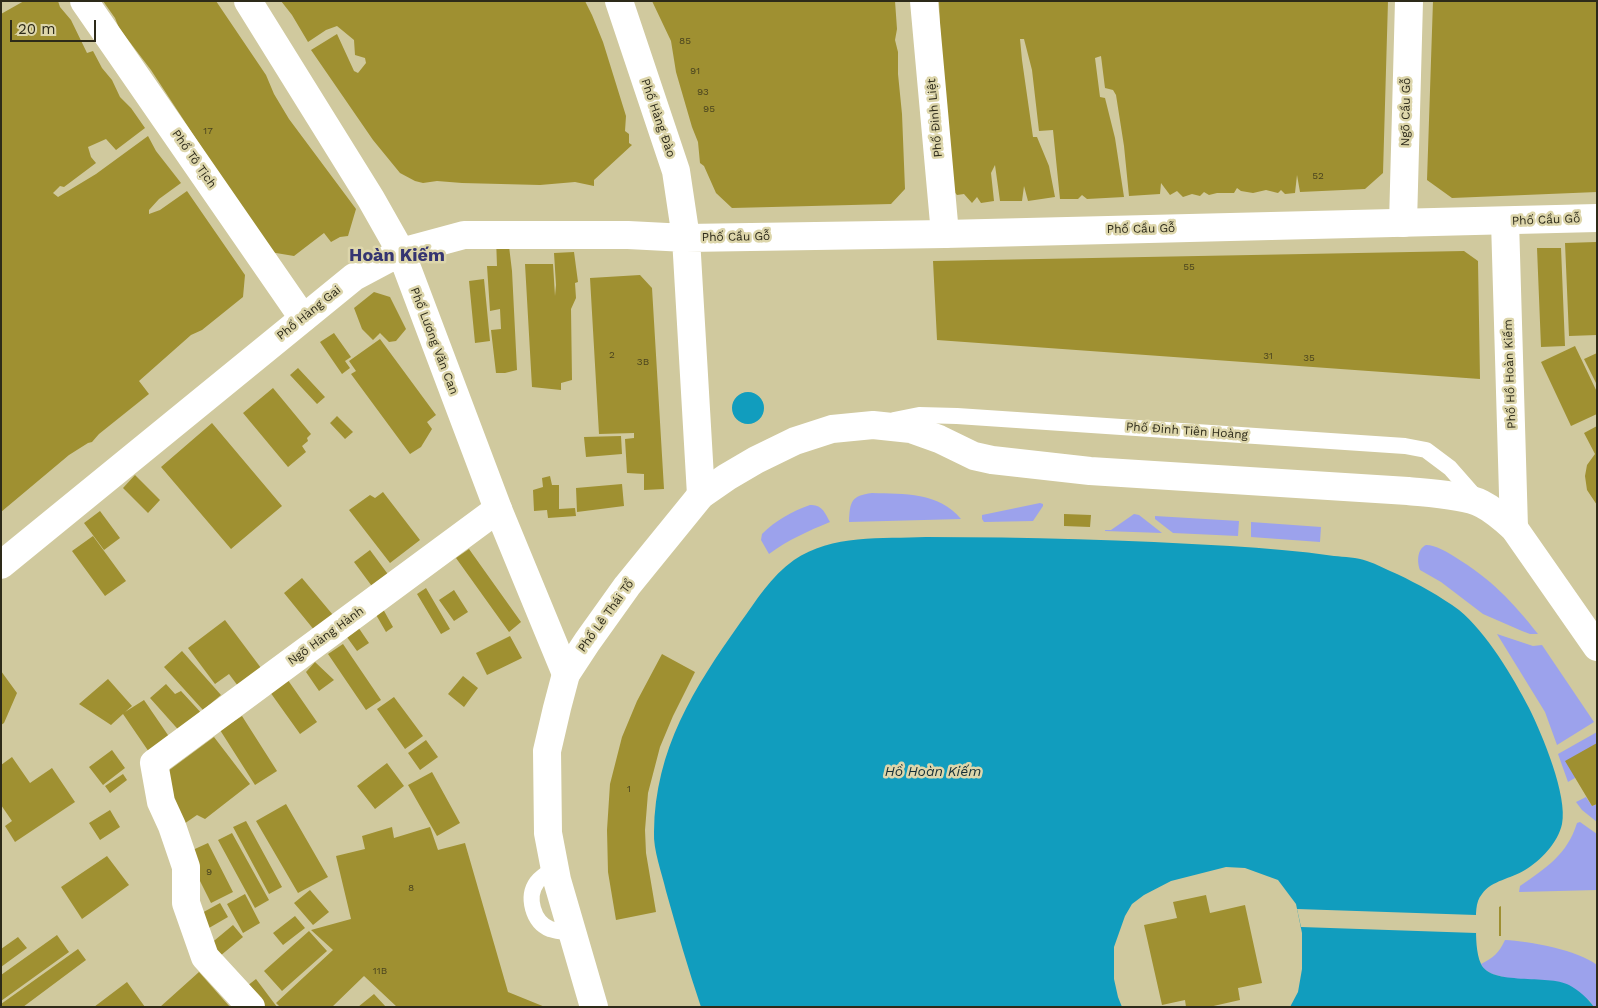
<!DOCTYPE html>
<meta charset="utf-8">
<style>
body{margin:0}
#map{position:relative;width:1598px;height:1008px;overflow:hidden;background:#d0c99e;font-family:"Work Sans",sans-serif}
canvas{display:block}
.frame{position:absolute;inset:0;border:2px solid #2d2a19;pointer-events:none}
.scale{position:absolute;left:10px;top:20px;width:86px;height:22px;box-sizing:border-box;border:2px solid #2d2a19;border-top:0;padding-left:6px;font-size:15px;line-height:18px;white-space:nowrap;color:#2d2a19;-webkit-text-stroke:4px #ddd6ab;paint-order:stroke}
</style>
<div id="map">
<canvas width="1598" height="1008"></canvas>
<div class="frame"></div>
<div class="scale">20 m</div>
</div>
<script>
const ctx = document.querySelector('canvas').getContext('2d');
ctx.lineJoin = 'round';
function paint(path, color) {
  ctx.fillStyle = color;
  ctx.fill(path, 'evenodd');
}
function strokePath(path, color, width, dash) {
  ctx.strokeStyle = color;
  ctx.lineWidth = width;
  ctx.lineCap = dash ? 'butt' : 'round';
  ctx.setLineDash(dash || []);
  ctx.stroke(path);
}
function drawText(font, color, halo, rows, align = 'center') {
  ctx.font = font + ' "Work Sans",sans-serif';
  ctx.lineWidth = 5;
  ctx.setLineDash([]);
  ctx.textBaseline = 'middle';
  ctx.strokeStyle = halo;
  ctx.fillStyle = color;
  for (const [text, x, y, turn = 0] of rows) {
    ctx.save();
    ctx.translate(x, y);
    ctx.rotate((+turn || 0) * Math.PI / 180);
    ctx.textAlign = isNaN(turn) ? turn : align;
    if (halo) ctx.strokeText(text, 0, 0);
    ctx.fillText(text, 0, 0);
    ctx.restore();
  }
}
const green = new Path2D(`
 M872,493C904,494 939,492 961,519L849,522C850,501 851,496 872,493Z
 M1040,503L1043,504V506L1033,521L984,522L982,519V515L987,514Z
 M810,505C822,504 825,513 830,522C808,531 788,540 769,554L761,540L762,534C775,521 792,511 810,505Z
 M1134,514L1139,515L1162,533L1105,531V530H1111Z
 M1155,516L1239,521L1238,536L1173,533L1155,519Z
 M1251,522L1321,527L1320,542L1251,537Z
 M1426,545C1436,545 1447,552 1455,557C1491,579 1512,601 1538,634H1530L1522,631L1483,614L1441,582L1420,570C1417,562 1417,549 1426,545Z
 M1497,634L1533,646L1542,645L1594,722L1557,745L1545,712Z
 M1597,732V743L1575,778L1568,782L1558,754Z
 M1586,797L1592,806L1597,804V822L1582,810L1576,802Z
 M1580,822L1597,834V890L1519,892L1520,886C1546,868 1567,855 1577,823Z
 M1505,940C1529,941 1578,950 1597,965V1007H1594L1589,1000L1492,974L1484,969L1481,964C1493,958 1499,953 1505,940Z`);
const water = new Path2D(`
 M732 408a16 16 0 1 1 32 0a16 16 0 1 1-32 0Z
 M926,537C1028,537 1128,540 1230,546C1265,548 1299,551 1334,556C1344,557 1357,557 1367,561C1377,564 1387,570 1397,574C1418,584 1440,596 1459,610C1487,633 1513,677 1529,708C1542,734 1568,796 1562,824C1558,843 1540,861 1525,870C1511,879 1492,880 1482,894C1475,902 1476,915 1476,926C1476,937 1476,953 1481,964C1491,986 1548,974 1569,985C1578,990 1588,998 1594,1007H1290L1298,992L1302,969V933L1296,904L1278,880L1245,868L1226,867L1171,881L1144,895L1132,904L1125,916L1114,947V979L1118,997L1122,1007H701C688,969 677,930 666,891C662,873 653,850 654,832C655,749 694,688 740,623C756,601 771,576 794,560C832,534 882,539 926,537Z`);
const pier = new Path2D(`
 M1297,909L1476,915V933L1301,927Z`);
const building = new Path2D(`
 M24,1H58L60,7L71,20L87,53L93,51L102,68L112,80L120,97L131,108L145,128L116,150L106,139L88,147L91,157L96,163L64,187L60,186L53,193L58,197L96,174L148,136L156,151L181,183L159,199L149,210V214L160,210L187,191L245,275L243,297L202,330L191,335L139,381L149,394L99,434L92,442L88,443L69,455L1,512V14Z
 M103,1H216L266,75L274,94L289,119L356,209L348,236L340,237L331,242L324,233L294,256L270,252L151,70L119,28L115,18Z
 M281,1H585L592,15L603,42L626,116L625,131L629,134V143L632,145L594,180V186L575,182L540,185L462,183L437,181L423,183L415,181L400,173L373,140L311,50L337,34L354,71L358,73L366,63L365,58L355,55L354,40L337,26L326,30L308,42L292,15Z
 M652,1H895L897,29L895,40L898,52V74L902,114L905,189L891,204L732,208L716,193L704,166L700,163L698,142L692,127L676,72L671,41Z
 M939,1H1388L1383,173L1365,189L1300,192L1297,175L1295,193L1285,194L1281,190L1278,193L1266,190L1253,193L1241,191L1237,188L1234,193H1217L1209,195L1204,192L1200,196L1192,194L1183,197L1177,191L1170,195L1161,183L1160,194L1129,196L1124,146L1116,95L1113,90L1105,88L1101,56L1095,58L1100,97L1105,98L1115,138L1124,197L1087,199L1082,195L1078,199H1060L1053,130L1039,131L1032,70L1024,39H1020L1022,60L1033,137H1037L1049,166L1055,197L1028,201L1024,186L1022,201H1000L995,165L991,173L994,201L981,203L977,197L972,203L964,194L957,195L946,183Z
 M1433,1H1597V192L1452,198L1427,180Z
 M496,238H508L512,271L517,370L505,373H496L491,330L501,329L500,309L490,311L487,266H497Z
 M1596,242L1597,335L1569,336L1565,243Z
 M1537,248H1561L1565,346L1541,347Z
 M1464,251L1478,261L1480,379L937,340L933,261Z
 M574,252L578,282L575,283L576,298L571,309L572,380L561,383V390L532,387L525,264H553L555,296L556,285L554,253Z
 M640,275L652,288L664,489L644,490V474L627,473L625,439L634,438V433L599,434L590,278Z
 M484,279L490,341L475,343L469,281Z
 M374,292L390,297L406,329L396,341L389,342L380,333L373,340L362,329L354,308Z
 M334,333L351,357L345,361L350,368L342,374L320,342Z
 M380,339L436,415L427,422L432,429L421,447L410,454L351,374L356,371L349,361Z
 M1575,346L1597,392V414L1571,426L1541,362Z
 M1597,353V385L1584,359Z
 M298,368L325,397L317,404L290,375Z
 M273,388L311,434L307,438L308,441L302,446L306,452L288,467L243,413Z
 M337,416L353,432L345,439L330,423Z
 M212,423L282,506L231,549L161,467Z
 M1597,426V505L1587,490L1585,476L1587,465L1595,454L1584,433Z
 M621,436L622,454L586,457L584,437Z
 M135,475L160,500L148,513L123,488Z
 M550,476L552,485H559V509L575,508L576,516L548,518L547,510L534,511L533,490L543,487L542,478Z
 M622,484L624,506L577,512L576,488Z
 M383,492L420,540L390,563L349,510L370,495L375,498Z
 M100,511L120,538L104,550L84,523Z
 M1064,514L1091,515L1090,527L1064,526Z
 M93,536L126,581L105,596L72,551Z
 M469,549L521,622L509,632L456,558Z
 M370,550L390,577L374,589L354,562Z
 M302,578L338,621L319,636L284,593Z
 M426,588L450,629L441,634L417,594Z
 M454,590L468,612L454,621L439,600Z
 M383,609L393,627L386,632L375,613Z
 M225,620L267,676L244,694L229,674L215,684L188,648Z
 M356,624L369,643L357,651L344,633Z
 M510,636L522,658L487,675L476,653Z
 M343,644L381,700L366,710L328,654Z
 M182,651L221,695L203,710L164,667Z
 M662,654L695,672L673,716L660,747L648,793L645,830L646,853L656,912L616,920L608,872L607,830L610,784L622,737L637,701Z
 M315,662L334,680L319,691L306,672Z
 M1,671L17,693L4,723L1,725Z
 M283,673L317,722L300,734L265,685Z
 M463,676L478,688L464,707L448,694Z
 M108,679L132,706L125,712L144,700L170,738L149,752L123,714L111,725L79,704Z
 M166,684L175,694L181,691L204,716L183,735L150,698Z
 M394,697L423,736L405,749L377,709Z
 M242,716L277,771L255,785L220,730Z
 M214,737L250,784L205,819L197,815L181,826L160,777Z
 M426,740L438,757L420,770L408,753Z
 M1597,743V804L1592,806L1565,761Z
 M112,750L125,768L103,785L89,767Z
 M12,757L30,783L52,768L75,802L15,842L5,826L12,821L1,805V765Z
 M387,763L404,786L375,809L357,786Z
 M432,772L460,823L437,836L408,785Z
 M123,774L127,780L110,793L105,786Z
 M286,804L328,877L298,893L256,821Z
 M110,810L120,827L100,840L89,823Z
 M246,821L282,887L269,894L233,827Z
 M392,827L394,838L430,827L438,850L465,843L508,992L545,1007H397L364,976L332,1007H280L276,1003L333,950L311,930L351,919L336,856L365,849L362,836Z
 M232,833L269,900L255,908L218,840Z
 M208,843L233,892L211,903L186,853Z
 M107,856L129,885L82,919L61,887Z
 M310,890L329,912L313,925L294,903Z
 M245,894L260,923L243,933L227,904Z
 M1206,895L1210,913L1245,905L1262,983L1238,988L1240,1000L1209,1007H1186L1185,1000L1162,1005L1144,925L1177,918L1173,902Z
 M220,903L228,917L209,928L200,914Z
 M1501,906V936H1499V907Z
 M295,916L305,928L283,945L273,933Z
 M233,925L243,937L220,956L209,945Z
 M309,931L327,951L282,991L264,971Z
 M57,935L69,952L1,1001V975Z
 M18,937L27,948L1,967V949Z
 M78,949L86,960L23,1007H1V1004Z
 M199,972L230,1007H160Z
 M256,979L277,1007H263L247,986Z
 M127,982L145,1007H94Z
 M374,994L386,1007H358Z`);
const service = new Path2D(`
 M894,420L919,415L957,416L1405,446L1426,450L1450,468L1479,501
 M555,868C549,872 542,876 537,882C526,897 533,922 550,929C557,931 565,932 572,934`);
const minor = new Path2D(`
 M84,1L303,318
 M924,1L945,234
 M1505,221L1514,528
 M1403,223L1409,1
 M251,1007L205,957L186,903V867L172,826L161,802L154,763L498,509`);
const tertiary = new Path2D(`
 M248,1L371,199L401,252L498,509L566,674
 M619,1L676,171L686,238L701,495
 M1,565L354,277L401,252L464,235H628L686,238L945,234L1597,218`);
const secondary = new Path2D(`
 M594,1007L557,880L548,833L547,751L557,708L566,674L587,642L627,586L701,495L727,477L756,460L795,441L832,429L873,425L911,429L939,439L974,456L992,460L1090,471L1408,491C1427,493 1466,495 1482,504C1494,510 1504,519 1514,528L1597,647`);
const numberNames = [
 ["85",685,41],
 ["91",695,71],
 ["93",703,92],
 ["95",709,109],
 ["17",208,131],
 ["52",1318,176],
 ["55",1189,267],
 ["2",612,355],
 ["31",1268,356],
 ["35",1309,358],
 ["3B",643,362],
 ["1",629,789],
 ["9",209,872],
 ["8",411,888],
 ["11B",380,971]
];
const streetNames = [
 ["Ngõ Cầu Gỗ",1406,112,-89],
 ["Phố Hàng Đào",658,118,71],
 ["Phố Đinh Liệt",935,118,-95],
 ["Phố Tô Tịch",194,159,55],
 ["Phố Cầu Gỗ",1546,220,-2],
 ["Phố Cầu Gỗ",1141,229,-1],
 ["Phố Cầu Gỗ",736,237,-1],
 ["Phố Hàng Gai",309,313,-39],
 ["Phố Lương Văn Can",434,341,69],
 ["Phố Hồ Hoàn Kiếm",1510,374,-92],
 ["Phố Đinh Tiên Hoàng",1187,431,4],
 ["Phố Lê Thái Tổ",606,616,-54],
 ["Ngõ Hàng Hành",326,636,-36]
];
const waterNames = [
 ["Hồ Hoàn Kiếm",933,772]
];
const districtNames = [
 ["Hoàn Kiếm",397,256]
];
paint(green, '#9ca2ec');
paint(water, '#119dbe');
paint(pier, '#d0c99e');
paint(building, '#9f9031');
strokePath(service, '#fff', 16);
strokePath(minor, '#fff', 28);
strokePath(tertiary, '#fff', 28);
strokePath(secondary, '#fff', 28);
drawText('10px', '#4a441f', null, numberNames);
drawText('12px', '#2d2a19', '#ddd6ab', streetNames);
drawText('italic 14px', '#142e36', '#ddd6ab', waterNames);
drawText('bold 18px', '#353571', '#ddd6ab', districtNames);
</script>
